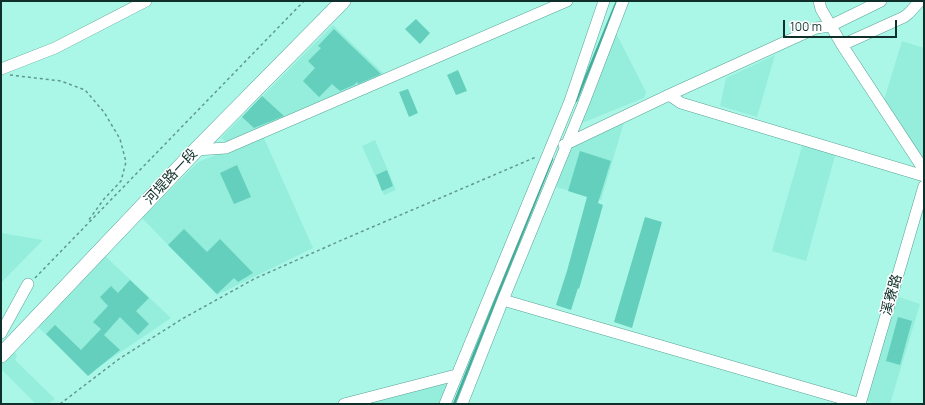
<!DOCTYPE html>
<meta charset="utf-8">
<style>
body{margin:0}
#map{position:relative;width:925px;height:405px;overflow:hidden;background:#aaf7e7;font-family:Manrope,sans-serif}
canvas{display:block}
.frame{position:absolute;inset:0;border:2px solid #0f302a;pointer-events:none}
.scale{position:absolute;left:783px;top:20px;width:114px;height:18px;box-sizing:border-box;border:2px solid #0f302a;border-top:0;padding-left:5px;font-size:12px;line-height:14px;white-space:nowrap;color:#0f302a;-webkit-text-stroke:3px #fff;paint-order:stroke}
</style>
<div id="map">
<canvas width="925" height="405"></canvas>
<div class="frame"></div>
<div class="scale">100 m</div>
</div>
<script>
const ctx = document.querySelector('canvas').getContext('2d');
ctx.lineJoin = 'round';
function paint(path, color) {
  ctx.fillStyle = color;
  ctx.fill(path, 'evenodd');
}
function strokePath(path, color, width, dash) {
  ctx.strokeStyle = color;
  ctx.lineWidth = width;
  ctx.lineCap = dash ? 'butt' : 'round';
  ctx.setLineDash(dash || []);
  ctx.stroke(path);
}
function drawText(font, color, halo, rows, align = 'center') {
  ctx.font = font + ' Manrope,"Noto Sans TC",sans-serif';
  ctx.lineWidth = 3;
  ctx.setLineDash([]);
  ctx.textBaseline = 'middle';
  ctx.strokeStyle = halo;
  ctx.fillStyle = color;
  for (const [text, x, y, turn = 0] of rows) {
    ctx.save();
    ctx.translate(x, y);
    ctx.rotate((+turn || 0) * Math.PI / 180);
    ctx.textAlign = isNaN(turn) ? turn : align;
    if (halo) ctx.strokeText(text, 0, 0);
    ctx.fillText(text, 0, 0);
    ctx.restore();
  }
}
const built = new Path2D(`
 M333,25L384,74L229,144L221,138Z
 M615,31L646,92L644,98L577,125Z
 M902,41L924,48V157L923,161L884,100Z
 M775,55L757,117L720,106L726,78Z
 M624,122L601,200L556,187L570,145Z
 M263,136L313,248L217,295L142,218L198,162Z
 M375,140L396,190L384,195L362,146Z
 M803,143L836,152L806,261L772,251Z
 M1,233L43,240L1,283Z
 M105,256L171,318L88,374L38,327Z
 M896,296L920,304L890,404H878L864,400Z
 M14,351L17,356L15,360L55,399L47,404H36L1,369V363Z
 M445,381L446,386L439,404H362Z`);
const stream = new Path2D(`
 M576,101L617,1
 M454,404L552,159`);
const building = new Path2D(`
 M416,19L430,33L420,44L405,29Z
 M334,29L381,74L358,84L357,82L354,85L340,91L332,84L319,97L303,81L315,68L308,61L321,48L318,46Z
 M458,70L467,91L456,95L447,75Z
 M408,89L418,113L409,117L399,92Z
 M262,96L284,116L254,128L242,117Z
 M580,151L611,161L598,203L603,205L579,289L578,288L571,310L556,305L567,271L587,197L568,191Z
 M237,165L251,197L234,204L220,173Z
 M387,170L393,186L382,191L376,175Z
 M645,217L662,222L632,328L614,322Z
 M184,229L207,252L220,239L253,273L238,282L234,278L217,294L168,245Z
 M130,280L149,298L136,311L149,324L138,335L120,317L104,335L120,350L88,376L46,334L55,325L81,350L101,329L93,322L108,306L100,297L111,286L118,293Z
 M898,317L912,321L900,365L886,361Z`);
const path = new Path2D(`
 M10,75L61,81L85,90L104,112L120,139L126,162L121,181L104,199L88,221
 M35,278L304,1
 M60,404L119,359L182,319L254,279L342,240L536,157`);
const minor = new Path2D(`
 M819,1L821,9L842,45L924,170
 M842,45L904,17L909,13L920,1
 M1,69L55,48L146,1
 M669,95L681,103L924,176
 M564,145L669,95L816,28L830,26L881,1
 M196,150L226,148L567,1
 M503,300L861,404
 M1,333L28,284
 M344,404L456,375
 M445,404L570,101L604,1
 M462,404L503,300L583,105L623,1
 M860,404L924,186`);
const major = new Path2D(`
 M1,355L196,150L343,1`);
const streetNames = [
 ["河堤路一段",171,177,-47],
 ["溪寮路",892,295,-74]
];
paint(built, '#95eddc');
strokePath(stream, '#3faf9c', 2.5);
paint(building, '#63cfbc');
strokePath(minor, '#58a496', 12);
strokePath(major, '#58a496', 16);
strokePath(path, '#60988d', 1.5, [3, 3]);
strokePath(minor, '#fff', 11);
strokePath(major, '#fff', 15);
drawText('14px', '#0f302a', '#fff', streetNames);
</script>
